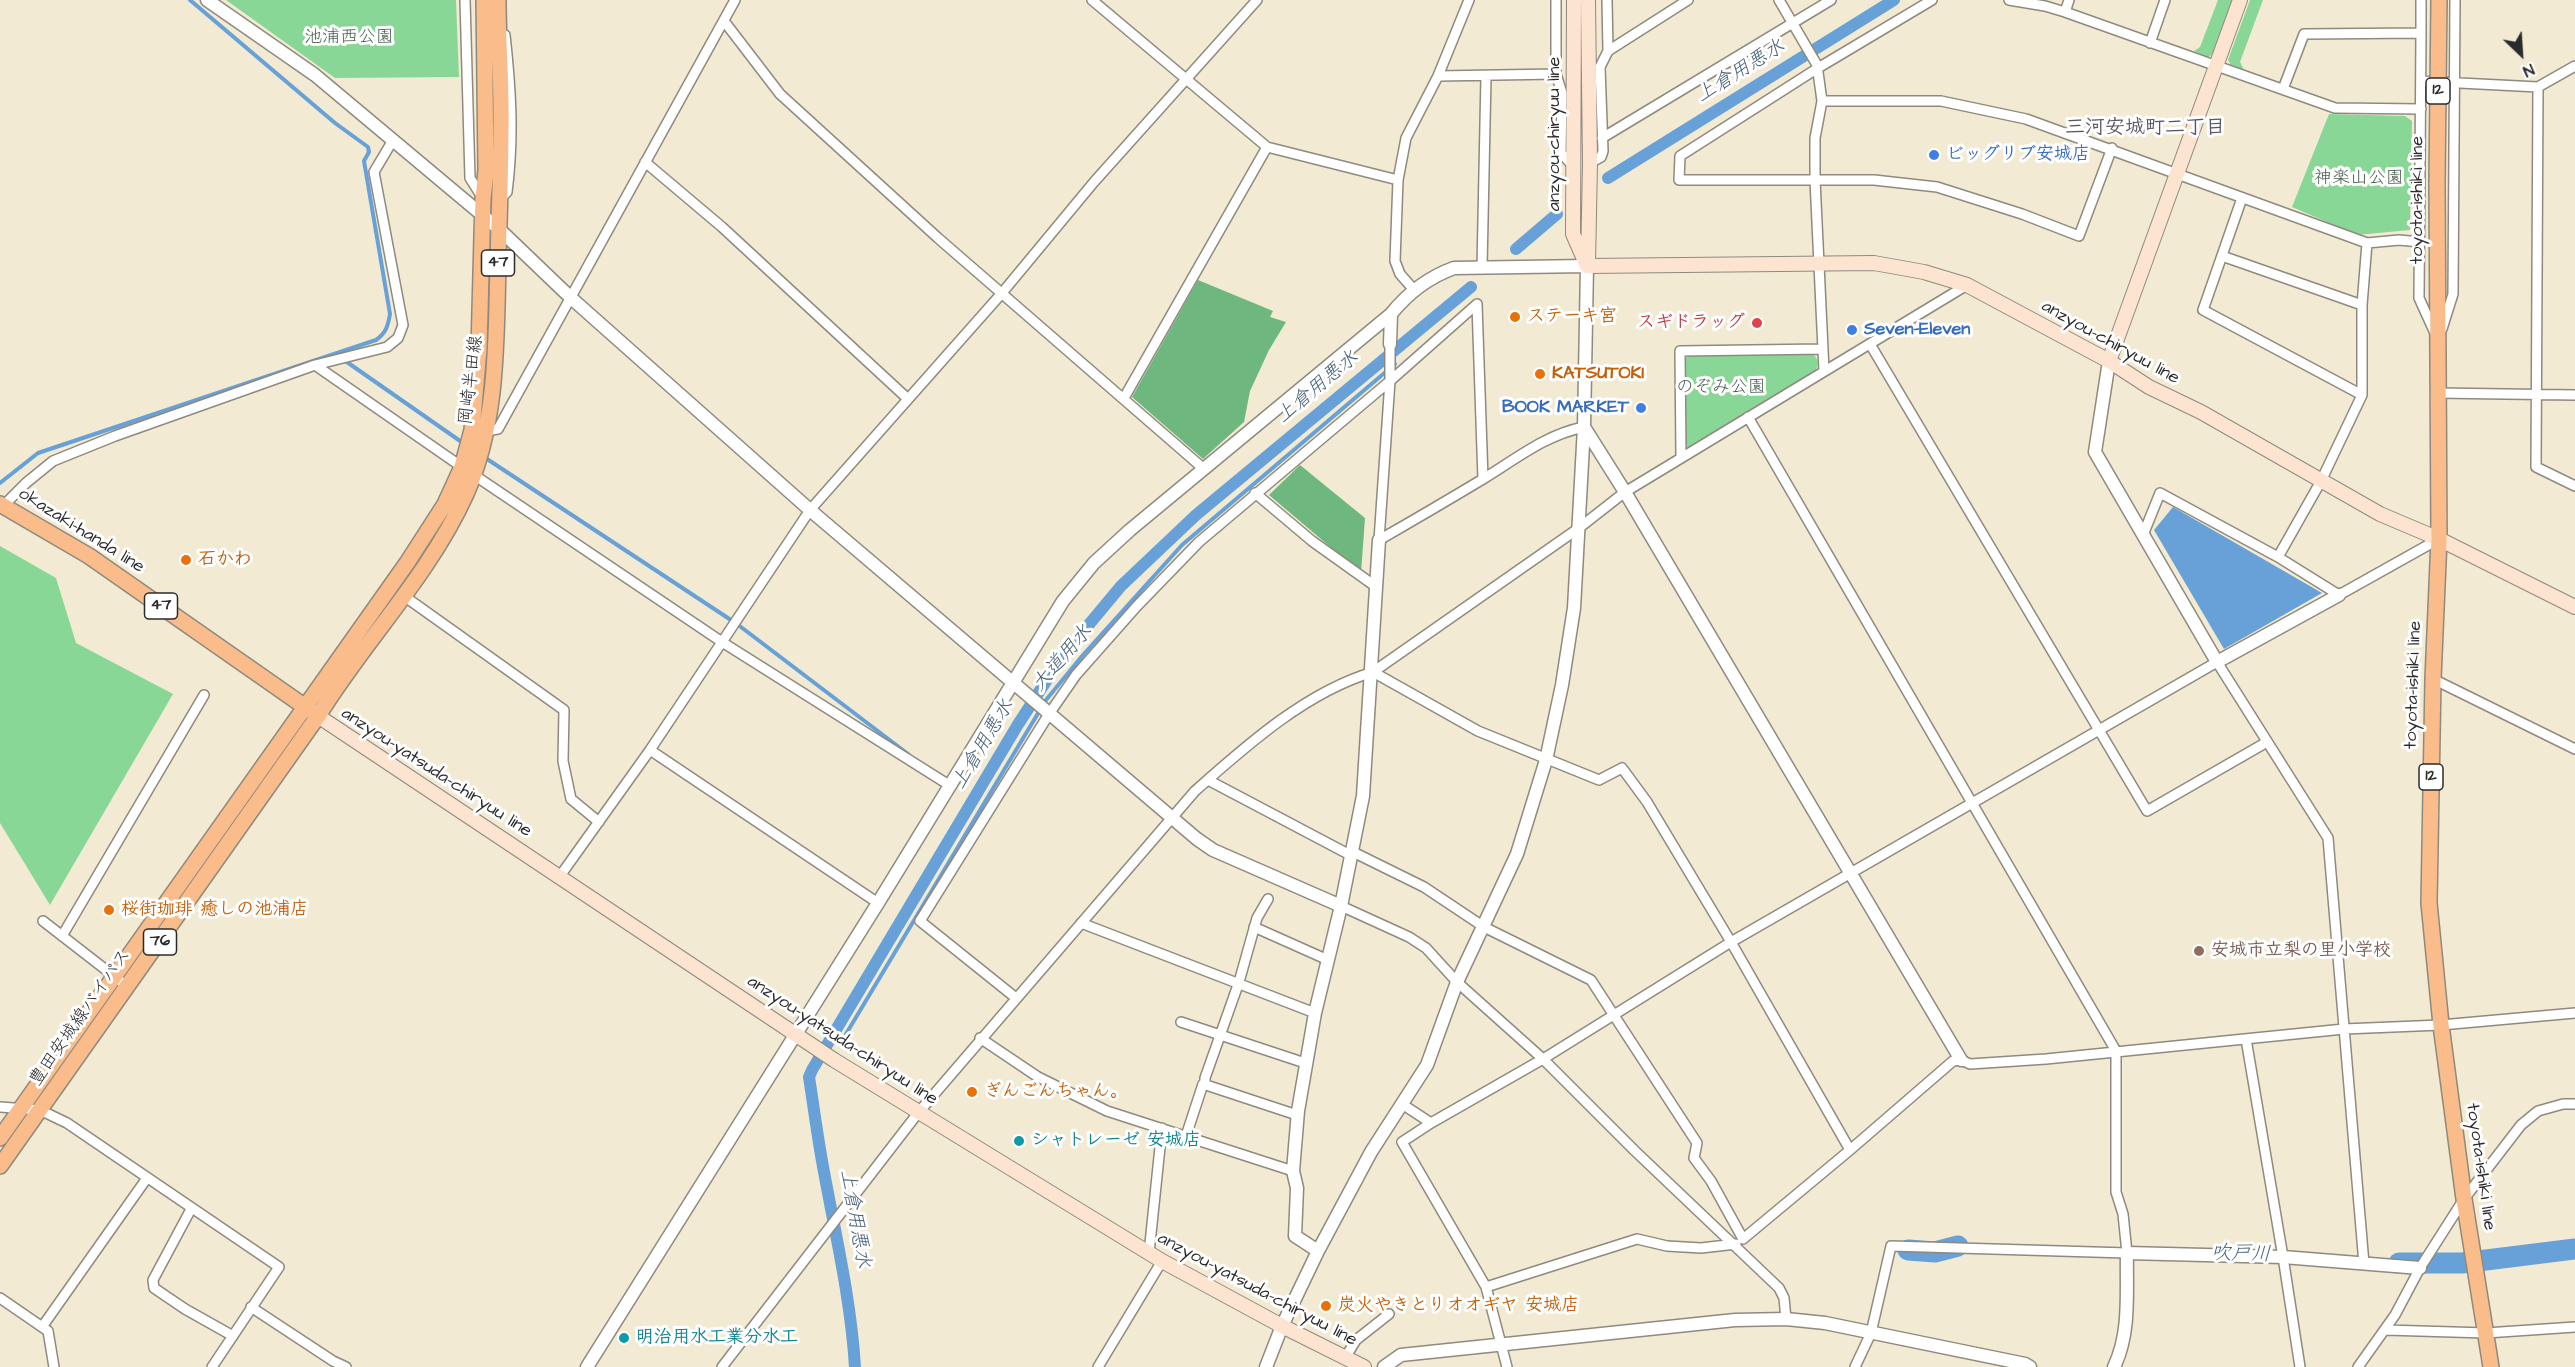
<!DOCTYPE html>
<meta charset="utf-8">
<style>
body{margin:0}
#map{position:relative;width:2575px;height:1367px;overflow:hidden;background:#f2ead3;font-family:"Architects Daughter",sans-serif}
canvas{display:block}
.north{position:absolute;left:2491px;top:24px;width:60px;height:60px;-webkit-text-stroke:4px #fff;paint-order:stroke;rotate:155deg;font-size:16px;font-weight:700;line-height:24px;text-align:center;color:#2b2b2b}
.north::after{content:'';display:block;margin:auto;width:21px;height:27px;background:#2b2b2b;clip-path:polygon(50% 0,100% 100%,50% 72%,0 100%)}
</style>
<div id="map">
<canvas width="2575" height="1367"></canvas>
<div class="north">N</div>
</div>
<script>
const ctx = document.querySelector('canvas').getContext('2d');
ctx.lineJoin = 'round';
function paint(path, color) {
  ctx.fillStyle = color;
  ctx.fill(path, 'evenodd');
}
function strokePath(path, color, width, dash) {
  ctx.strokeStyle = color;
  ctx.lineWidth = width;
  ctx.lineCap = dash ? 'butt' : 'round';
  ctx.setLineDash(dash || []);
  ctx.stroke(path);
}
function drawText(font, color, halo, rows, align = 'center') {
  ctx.font = font + ' "Architects Daughter","Klee One",sans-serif';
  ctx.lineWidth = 6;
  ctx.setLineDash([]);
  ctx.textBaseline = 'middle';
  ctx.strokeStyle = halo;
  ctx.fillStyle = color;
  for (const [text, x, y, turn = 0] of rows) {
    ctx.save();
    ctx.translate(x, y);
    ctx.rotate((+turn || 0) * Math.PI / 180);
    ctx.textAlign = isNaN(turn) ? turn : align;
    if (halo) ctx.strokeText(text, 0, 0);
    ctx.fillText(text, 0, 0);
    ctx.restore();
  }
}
const green = new Path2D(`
 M226,0H456L459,77L335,78Z
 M2218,0H2232L2213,54L2208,57L2194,51L2200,47Z
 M2250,0H2263L2240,62L2244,70L2231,65L2228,60Z
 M2329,114L2405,116L2412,121L2410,230L2357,235L2292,207Z
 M1690,354H1813C1819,360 1819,365 1815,372L1689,448L1685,445L1684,360Z
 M0,546L56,578L76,643L173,694L50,905L0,823Z`);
const forest = new Path2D(`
 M1198,280L1273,311L1270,317L1286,322L1269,350L1250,391L1244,422L1203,459L1132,397Z
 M1300,465L1365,518L1361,573L1269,495Z`);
const water = new Path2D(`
 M2173,507L2322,593L2224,649L2154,530Z`);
const stream = new Path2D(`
 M344,360L463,443
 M484,457L737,624L908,754
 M0,483L38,453L376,340C386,333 388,326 390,314L364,161L369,152L368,147L335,123L190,0
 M840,1044L1046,700L1083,655L1182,545L1395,364`);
const canal = new Path2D(`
 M1608,178L1894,0
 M1516,249L1557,214
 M855,1367C851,1301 836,1237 824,1172C818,1141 814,1109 809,1077L812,1070L1017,726L1061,658L1121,586L1196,515L1471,287`);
const river = new Path2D(`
 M1908,1250L1935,1252L1958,1246
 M2399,1263H2462L2575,1249`);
const minor = new Path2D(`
 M465,0L470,178L482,197
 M1092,0L1267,147L1398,180
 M1556,0V74L1562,93L1561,153L1573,166
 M1779,0L1817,65L1822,101L1815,138V180L1824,371
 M1932,0L1818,68L1680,156L1679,180H1874L1937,187L2022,214L2079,236L2112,148
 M2009,0L2045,6L2065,12L2335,108L2421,109
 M2065,12L2069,0
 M724,21L780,94L938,238L1204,469
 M2421,33V0
 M2150,43L2165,0
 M1608,51L1688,0
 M1438,76L1556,74
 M2421,81L2538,87L2575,66
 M2538,87L2536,467L2575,486
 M2283,89L2304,34L2421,33L2419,298L2434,331
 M1822,101H1941L2026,119L2367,243L2399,240L2420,242
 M1602,138L1831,0
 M645,162L722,227L908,399
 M1590,163L1601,157L1603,151L1600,67L1608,51L1607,0
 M503,196L507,192C514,138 511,89 505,35
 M2242,198L2203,310L2362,395
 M2222,256L2362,305
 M1482,267L1486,76
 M1415,291L1400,274L1395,261L1398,180L1406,138L1438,76L1469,0
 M2442,329L2453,294L2455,0
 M1870,344L2147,811L2267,742
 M315,365L462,467
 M2437,393L2575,395
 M1124,398L1267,147
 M1748,417L2116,1051V1192L2123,1214L2127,1253L1891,1246L1871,1333L1855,1367
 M486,431L498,429L735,0
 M1681,457L1680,351L1823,349
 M474,475L722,642L949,785
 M1255,493L1312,541L1375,586
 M3,506L26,483L53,461L115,436L315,365L387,347L398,338L403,325L374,172L393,140
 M2143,535L2160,493L2278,557L2339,595L2439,539
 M1379,540C1414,520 1448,500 1483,479C1516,459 1545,435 1584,427
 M1379,540L1390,381V344
 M2278,557L2321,481L2362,395V305L2367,243
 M404,596L564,710L563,761L571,799L599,822
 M1373,672L1478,731L1599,780L1622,768L1647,802L1731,942L1850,1150
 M2433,679L2575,749
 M650,750L878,903
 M1208,780L1352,856
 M1353,852L1424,887L1484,927L1591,980L1697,1143L1694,1158L1711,1181L1743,1239L1850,1150L1953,1061L1961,1060L1970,1064L2046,1059L2344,1029L2441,1025L2575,1013
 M560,876L650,750L810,510L1002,293L1094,182L1257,0
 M1341,906L1409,937L1426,948L1457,982L1543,1059L1635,1151L1779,1288L1784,1298L1786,1319
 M43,921L128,987
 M1081,923L1315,1013
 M1254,927L1328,960
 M62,936L204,695
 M1016,998L920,921L1049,714L1076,675L1137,606L1199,542L1390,381L1477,304L1483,479
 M1181,1022L1305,1063
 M980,1038L1038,1077L1107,1111L1293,1171
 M2246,1039L2283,1257L2300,1367
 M1205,1085V1078L1239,982L1257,918L1268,899
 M1402,1104L1431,1123L1543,1059L1731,942L2217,662L2328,838L2364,1264
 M0,1107L40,1110L67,1123L279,1267L212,1367
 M1431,1123L1402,1142L1486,1287L1507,1367
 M1186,1136L1203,1084L1297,1115
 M191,1209L153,1280L154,1288L185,1309L233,1336
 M1149,1253L1162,1128
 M1486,1287L1637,1239L1667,1246L1701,1248L1736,1244
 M0,1298L48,1331L54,1367
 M251,1307L333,1361L346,1367
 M42,1327L147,1178
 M2386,1330L2486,1333L2575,1327
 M1345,1358L1356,1340L1389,1314
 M722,1367L918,1113L1195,791C1247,745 1306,692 1373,672L1579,528L1625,492L1967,285
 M1098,1367L1162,1261
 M2358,1367L2395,1315L2420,1268L2464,1199L2521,1125L2538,1111L2563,1104H2575`);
const tertiary = new Path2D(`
 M207,0L315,75L499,229L570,297L810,510L1197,839L1213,850L1341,906
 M1390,344L1391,314
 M2109,361L2095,452L2217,662L2339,595
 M1584,427L1625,492L1961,1060
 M1318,1251L1295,1236L1297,1188L1293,1171L1298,1111L1315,1013L1341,906L1363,796L1379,540
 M587,1367L878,903L1063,601L1094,563L1130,530L1391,314C1408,293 1429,277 1454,268L1587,266L1584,427L1574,608L1562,685L1546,760L1517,854L1457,982L1427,1065L1371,1152L1318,1251L1282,1326L1266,1367
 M1384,1367L1401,1355L1735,1320L1786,1319L1825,1323L2025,1364L2030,1367
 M2114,1367C2131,1332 2126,1291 2127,1253L2283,1257L2420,1268`);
const secondary = new Path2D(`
 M1574,0L1573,234L1587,266
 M1588,265L1590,163L1588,0
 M1587,266L1874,263L1924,272L1967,285L2109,361L2149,387L2201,412L2380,514L2439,539L2575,607
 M2109,361L2240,0
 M318,716L834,1060L1162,1261L1282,1326L1364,1367`);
const primary = new Path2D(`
 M2437,183L2439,539L2433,679L2429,903L2441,1025L2464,1199L2491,1367
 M0,504L89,556L311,711
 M0,1138L407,563L445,504L462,467L472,430L479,348L483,199L486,170L484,0
 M0,1166L318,716C364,641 429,576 466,494C498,422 496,341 498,263C499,217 501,172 501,127C502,85 498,42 498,0`);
const primaryBridge = new Path2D(`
 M2437,183L2439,0`);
const markers = [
 [1934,155,6,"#3f7fe0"],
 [1515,317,6,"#e8710a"],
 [1757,323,6,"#e0444e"],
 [1852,330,6,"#3f7fe0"],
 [1540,374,6,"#e8710a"],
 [1641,408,6,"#3f7fe0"],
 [186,560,6,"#e8710a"],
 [109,910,6,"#e8710a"],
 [2199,951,6,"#8d6e63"],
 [972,1092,6,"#e8710a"],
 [1019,1141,6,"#0f9aa8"],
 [1326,1306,6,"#e8710a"],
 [624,1338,6,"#0f9aa8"]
];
const shields = [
 [2438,91,24],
 [498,263,33],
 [161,606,33],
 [2431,777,24],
 [160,942,33]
];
const shieldNames = [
 ["12",2438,91],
 ["47",498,263],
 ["47",161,606],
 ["12",2431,777],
 ["76",160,942]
];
const parkNames = [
 ["池浦西公園",349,38],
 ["神楽山公園",2359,179],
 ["のぞみ公園",1721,388]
];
const streetNames = [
 ["anzyou-chiryuu line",1555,134,-90],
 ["toyota-ishiki line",2418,200,-90],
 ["anzyou-chiryuu line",2110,343,29],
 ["岡崎半田線",472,380,-83],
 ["okazaki-handa line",81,531,32],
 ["toyota-ishiki line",2414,685,-88],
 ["anzyou-yatsuda-chiryuu line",436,773,33],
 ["豊田安城線バイパス",81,1018,-55],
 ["anzyou-yatsuda-chiryuu line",842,1041,33],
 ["toyota-ishiki line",2480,1167,82],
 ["anzyou-yatsuda-chiryuu line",1257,1290,28]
];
const shopNames = [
 ["ビッグリブ安城店",1946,155],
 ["Seven-Eleven",1864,330],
 ["BOOK MARKET",1629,408,"right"]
];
const foodNames = [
 ["ステーキ宮",1527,317],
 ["KATSUTOKI",1552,374],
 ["石かわ",198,560],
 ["桜街珈琲 癒しの池浦店",121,910],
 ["ぎんごんちゃん。",984,1092],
 ["炭火やきとりオオギヤ 安城店",1338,1306]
];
const healthNames = [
 ["スギドラッグ",1745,323]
];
const educationNames = [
 ["安城市立梨の里小学校",2211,951]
];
const cultureNames = [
 ["シャトレーゼ 安城店",1031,1141],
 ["明治用水工業分水工",636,1338]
];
const waterNames = [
 ["上倉用悪水",1741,72,-32],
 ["上倉用悪水",1318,388,-40],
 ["大道用水",1063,659,-49],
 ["上倉用悪水",984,745,-59],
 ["上倉用悪水",854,1219,80],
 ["吹戸川",2241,1255,2]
];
const neighbourhoodNames = [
 ["三河安城町二丁目",2145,129]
];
paint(green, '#89d796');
paint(forest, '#6eb87f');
paint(water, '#67a1d7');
strokePath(stream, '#67a1d7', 4);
strokePath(canal, '#67a1d7', 12);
strokePath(river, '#67a1d7', 21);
strokePath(minor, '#8e8a7f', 12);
strokePath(tertiary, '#8e8a7f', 15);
strokePath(secondary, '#8e8a7f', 16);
strokePath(primary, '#8e8a7f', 18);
strokePath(minor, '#fff', 9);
strokePath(tertiary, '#fff', 12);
strokePath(secondary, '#fde4d0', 14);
strokePath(primary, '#f9bc8a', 15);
strokePath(primaryBridge, '#8e8a7f', 18, []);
strokePath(primaryBridge, '#f9bc8a', 15);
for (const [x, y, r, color] of markers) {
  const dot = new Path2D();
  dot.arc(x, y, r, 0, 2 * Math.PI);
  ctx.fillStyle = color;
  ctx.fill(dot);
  strokePath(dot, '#fff', 2);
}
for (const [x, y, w] of shields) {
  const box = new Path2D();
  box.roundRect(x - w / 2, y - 13, w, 26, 4.5);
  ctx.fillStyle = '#fff';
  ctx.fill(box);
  strokePath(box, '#2b2b2b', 1.5);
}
drawText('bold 16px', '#2b2b2b', null, shieldNames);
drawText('18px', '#475f4b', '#fff', parkNames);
drawText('18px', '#2b2b2b', '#fff', streetNames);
drawText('bold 18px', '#366cbe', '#fff', shopNames, 'left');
drawText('bold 18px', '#c56008', '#fff', foodNames, 'left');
drawText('bold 18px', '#be3a42', '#fff', healthNames, 'right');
drawText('bold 18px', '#785e54', '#fff', educationNames, 'left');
drawText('bold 18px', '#0d838f', '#fff', cultureNames, 'left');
drawText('italic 20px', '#466078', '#fff', waterNames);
drawText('bold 20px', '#5a5565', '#fff', neighbourhoodNames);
</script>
